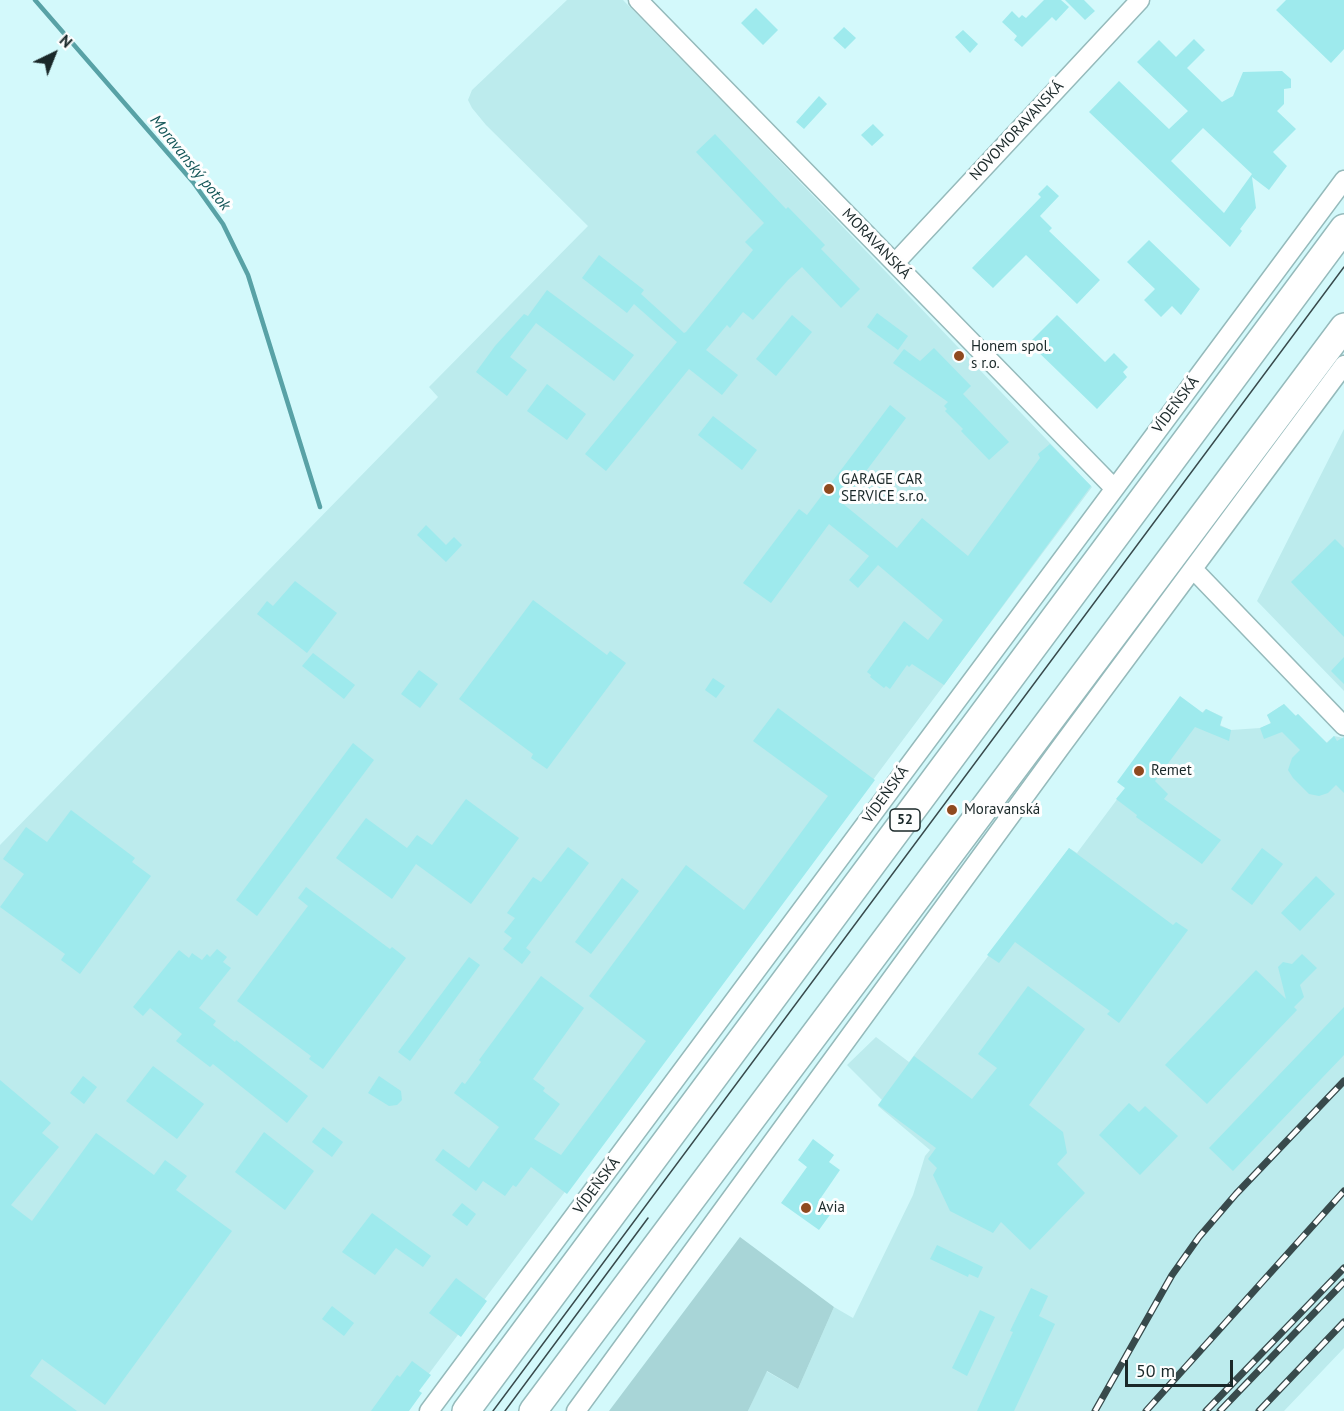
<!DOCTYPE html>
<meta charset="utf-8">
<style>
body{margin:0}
#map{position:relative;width:1344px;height:1411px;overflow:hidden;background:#d3f9fb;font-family:"PT Sans",sans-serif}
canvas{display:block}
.north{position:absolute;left:24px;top:24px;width:60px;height:60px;-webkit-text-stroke:4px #fefefe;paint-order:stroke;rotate:43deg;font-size:16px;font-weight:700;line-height:24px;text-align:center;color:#1a2829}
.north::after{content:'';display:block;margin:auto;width:21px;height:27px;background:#1a2829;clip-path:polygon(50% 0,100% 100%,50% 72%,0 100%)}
.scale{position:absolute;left:1125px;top:1360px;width:108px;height:27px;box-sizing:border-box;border:3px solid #1a2829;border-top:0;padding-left:8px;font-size:18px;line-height:21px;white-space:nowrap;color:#1a2829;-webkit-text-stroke:4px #fefefe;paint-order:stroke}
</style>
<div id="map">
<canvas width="1344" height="1411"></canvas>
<div class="north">N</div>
<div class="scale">50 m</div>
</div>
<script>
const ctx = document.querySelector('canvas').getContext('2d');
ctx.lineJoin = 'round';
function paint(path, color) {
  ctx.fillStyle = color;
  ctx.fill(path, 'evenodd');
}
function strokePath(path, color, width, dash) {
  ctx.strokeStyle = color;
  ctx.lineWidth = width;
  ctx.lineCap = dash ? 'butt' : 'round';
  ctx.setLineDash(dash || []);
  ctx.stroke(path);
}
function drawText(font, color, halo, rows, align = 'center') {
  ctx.font = font + ' "PT Sans",sans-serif';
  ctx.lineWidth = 6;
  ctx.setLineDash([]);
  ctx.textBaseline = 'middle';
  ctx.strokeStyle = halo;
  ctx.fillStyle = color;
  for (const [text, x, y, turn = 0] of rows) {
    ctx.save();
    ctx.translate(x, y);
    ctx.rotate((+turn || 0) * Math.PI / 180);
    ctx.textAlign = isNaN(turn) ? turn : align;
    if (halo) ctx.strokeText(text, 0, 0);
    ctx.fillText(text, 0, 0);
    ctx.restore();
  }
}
const built = new Path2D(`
 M567,0H623L729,108L1092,487L401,1411H0V845L438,397L429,387L588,226L486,125L472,108L468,100L472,90Z
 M1344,429V691L1257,601Z
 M1284,704L1295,716L1298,714L1326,743L1334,736L1344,738V1348L1284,1411H748L766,1371L798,1389L834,1307L853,1318L913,1195L925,1156L930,1150L878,1106L882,1100L847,1065L876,1037L909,1062L1069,848L1077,853L1136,774L1206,709L1223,717L1220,725L1231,730L1260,728L1271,724L1267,715Z`);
const green = new Path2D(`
 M740,1237L834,1307L798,1389L767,1371L748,1411H609Z`);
const stream = new Path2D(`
 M35,0L193,182L223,224L248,275L320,507`);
const building = new Path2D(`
 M1044,0H1061L1069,7L1056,21L1052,17L1022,47L1014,40L1017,36L1002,22L1012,11L1019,18L1022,15L1026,18Z
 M1065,0H1084L1095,11L1085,20Z
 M1286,0H1344V49L1331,63L1276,10Z
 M756,8L778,30L763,45L741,23Z
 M844,27L856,38L845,49L833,38Z
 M963,30L978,44L970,53L955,37Z
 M1194,39L1205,50L1187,68L1222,102L1233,96L1243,72L1282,71L1291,79V88L1284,89V104L1277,111L1296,129L1273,152L1287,166L1269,190L1252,177L1256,208L1240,229L1242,231L1230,247L1089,112L1119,81L1169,129L1188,111L1137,62L1159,40L1176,57ZM1203,128L1252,174L1224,213L1171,161Z
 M819,96L827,104L804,129L796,122Z
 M873,124L884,135L872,146L861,135Z
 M715,134L786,209L788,207L825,245L821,249L860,289L841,308L802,267L788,280L753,320L743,312L730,328L727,325L706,350L738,375L722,395L689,369L606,471L585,454L677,342L634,304L627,313L582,278L599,255L644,290L641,294L684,333L686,332L753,250L745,242L764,223L696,152Z
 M1047,185L1059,196L1040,216L1052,228L1049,231L1100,280L1077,304L1026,255L993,288L972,268L1041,197L1038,194Z
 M1149,240L1200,289L1181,315L1172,306L1161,317L1144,300L1155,289L1127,262Z
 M547,290L634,355L614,381L536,323L510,357L527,370L507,396L476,372L495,346L524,314L528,316Z
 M877,313L908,336L898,350L867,327Z
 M792,315L812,332L776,376L756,359Z
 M1057,315L1105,362L1114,353L1128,367L1123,372L1127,377L1097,409L1029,343Z
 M934,348L971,386L963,394L1009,442L989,460L961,431L963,429L945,411L947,409L944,406L948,402L893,363L904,349L920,361Z
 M547,384L586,414L567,440L527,411Z
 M890,405L906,418L842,503L897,548L922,518L968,556L1040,458L1038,454L1050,444L1091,486L944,685L912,664L909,667L907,665L890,689L886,686L884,688L870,677L871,675L867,672L904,621L928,640L943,620L878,565L858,588L849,580L869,556L829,524L771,603L743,583L799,509L807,515Z
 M713,416L757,450L742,470L698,435Z
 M426,525L446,545L454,537L462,545L446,562L417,535Z
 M1335,539L1344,548V637L1291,582Z
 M295,581L337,613L307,653L257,614L267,601L273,606Z
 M533,600L607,655L610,651L626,663L547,769L531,758L533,754L459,699Z
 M313,653L355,685L344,699L302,666Z
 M1344,657V684L1331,671Z
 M419,670L438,684L420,708L401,694Z
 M713,678L725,686L716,698L705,690Z
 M1180,696L1203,713L1206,709L1222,717L1220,726L1231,730L1229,741L1195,727L1155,781L1168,794L1164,799L1221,840L1202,864L1136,817L1137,815L1116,799L1125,788L1117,782Z
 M1284,704L1296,716L1298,714L1327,743L1334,736L1337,741L1344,737V793L1336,785L1328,793L1319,796L1309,794L1293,778L1288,770L1292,758L1300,750L1282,732L1264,739L1260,728L1271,723L1267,715Z
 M778,708L875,780L567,1194L531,1167L516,1187L513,1185L505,1196L483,1181L476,1191L435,1160L443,1149L469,1168L499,1127L454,1093L462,1082L465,1084L481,1062L479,1060L541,976L584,1008L533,1079L545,1088L543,1091L560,1104L534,1139L561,1155L646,1041L589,996L686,865L744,910L828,796L753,741Z
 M353,743L374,760L257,916L236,900Z
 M466,799L519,838L471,904L416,864L392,899L336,858L366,818L407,848L417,835L432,845Z
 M71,810L135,858L132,862L151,876L80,974L61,960L65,954L0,907L24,874L3,859L26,827L47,842Z
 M568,847L589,863L526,948L531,952L522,964L503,949L512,938L504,932L515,918L507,913L533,877L541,882Z
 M1069,848L1173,925L1176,922L1188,930L1119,1023L1107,1014L1110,1011L1015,942L999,963L987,955Z
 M1262,848L1283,864L1252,905L1231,889Z
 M1316,876L1335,894L1300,931L1281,913Z
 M622,878L639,891L591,954L575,942Z
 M306,887L390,949L392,947L406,958L323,1069L309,1059L311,1056L237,1001L308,906L298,898Z
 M217,949L227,957L223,962L231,968L199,1008L216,1021L213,1025L235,1042L236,1040L308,1096L287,1123L213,1064L210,1067L176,1041L182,1034L150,1008L143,1016L133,1007L179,950L189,958L192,953L202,960L207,954L210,957Z
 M1302,954L1317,968L1300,985L1304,997L1294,1007L1297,1010L1207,1104L1165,1065L1256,970L1286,999L1278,967L1283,962L1292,964Z
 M469,957L480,965L410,1061L398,1052Z
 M1028,986L1085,1029L1029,1105L1063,1132L1067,1153L1057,1164L1085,1193L1030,1250L1001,1222L993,1233L950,1211L933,1175L937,1168L928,1159L936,1148L878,1105L914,1056L972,1099L997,1068L978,1054Z
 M1344,1007V1055L1233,1171L1209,1148Z
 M153,1066L204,1104L177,1139L126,1101Z
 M83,1076L97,1087L84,1104L70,1093Z
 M379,1076L401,1091L402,1100L397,1105L389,1106L368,1093Z
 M0,1080L51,1123L42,1133L59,1147L11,1205L32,1221L96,1133L154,1175L165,1160L187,1176L176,1190L232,1231L105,1405L42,1359L30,1376L77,1411H0Z
 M1129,1103L1139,1112L1145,1106L1178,1136L1140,1175L1099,1135Z
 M323,1127L343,1142L332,1157L312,1142Z
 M264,1132L314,1171L285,1210L235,1172Z
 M813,1139L834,1155L829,1162L840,1170L818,1202L832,1212L819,1230L781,1203L807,1167L798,1160Z
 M462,1203L476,1214L467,1226L452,1215Z
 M372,1213L431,1256L423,1267L396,1248L375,1275L342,1252Z
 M937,1245L983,1267L978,1278L969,1274L968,1277L930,1259Z
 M456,1278L487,1301L461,1337L429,1313Z
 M1031,1288L1048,1296L1039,1316L1055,1324L1014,1411H977L1013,1332L1010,1331Z
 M332,1306L354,1323L344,1336L322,1319Z
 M980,1310L995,1317L967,1376L952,1368Z
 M412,1361L431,1375L419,1391L422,1393L409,1411H371L397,1375L400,1377Z`);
const minor = new Path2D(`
 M638,0L1114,488
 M895,263L1140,0
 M1193,569L1344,726
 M429,1411L1344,180
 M576,1411L1060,748L1344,365`);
const highway = new Path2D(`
 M466,1411L1344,228
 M533,1411L1344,327`);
const tram = new Path2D(`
 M493,1411L1344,267
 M505,1411L648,1218`);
const rail = new Path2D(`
 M1095,1411L1172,1275L1199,1237L1236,1194L1344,1081
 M1146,1411L1344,1191
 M1206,1411L1344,1268
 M1220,1411L1344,1282
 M1259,1411L1344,1322`);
const markers = [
 [959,356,6,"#8f4a1f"],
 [829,489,6,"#8f4a1f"],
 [1139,771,6,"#8f4a1f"],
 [952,810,6,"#8f4a1f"],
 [806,1208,6,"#8f4a1f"]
];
const shields = [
 [905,820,30]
];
const shieldNames = [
 ["52",905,820]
];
const streetNames = [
 ["NOVOMORAVANSKÁ",1017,131,-47],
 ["MORAVANSKÁ",876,244,46],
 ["VÍDEŇSKÁ",1176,405,-53],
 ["VÍDEŇSKÁ",886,795,-54],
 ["VÍDEŇSKÁ",597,1186,-53]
];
const poiNames = [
 ["Honem spol.",971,347],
 ["s r.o.",971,364],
 ["GARAGE CAR",841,480],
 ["SERVICE s.r.o.",841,497],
 ["Remet",1151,771],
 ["Moravanská",964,810],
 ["Avia",818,1208]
];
const waterNames = [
 ["Moravanský potok",190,163,51]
];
paint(built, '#bcebed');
paint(green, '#a8d5d7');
strokePath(stream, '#58a2a6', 4.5);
paint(building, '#9eeaed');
strokePath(minor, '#95babb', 21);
strokePath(highway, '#95babb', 30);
strokePath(minor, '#fff', 18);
strokePath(highway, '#fff', 27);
strokePath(tram, '#384a4c', 1.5);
strokePath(rail, '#384a4c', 7);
strokePath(rail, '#fefefe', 4.5, [14]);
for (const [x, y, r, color] of markers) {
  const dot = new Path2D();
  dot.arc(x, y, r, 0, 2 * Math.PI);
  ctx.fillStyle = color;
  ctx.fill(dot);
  strokePath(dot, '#fefefe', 2);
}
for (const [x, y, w] of shields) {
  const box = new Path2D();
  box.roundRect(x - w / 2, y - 11, w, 22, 4.5);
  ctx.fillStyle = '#fefefe';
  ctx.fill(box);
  strokePath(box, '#1a2829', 1.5);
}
drawText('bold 14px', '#1a2829', null, shieldNames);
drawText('15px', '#1a2829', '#fefefe', streetNames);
drawText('15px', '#1a2829', '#fefefe', poiNames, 'left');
drawText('italic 16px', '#135557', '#fefefe', waterNames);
</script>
